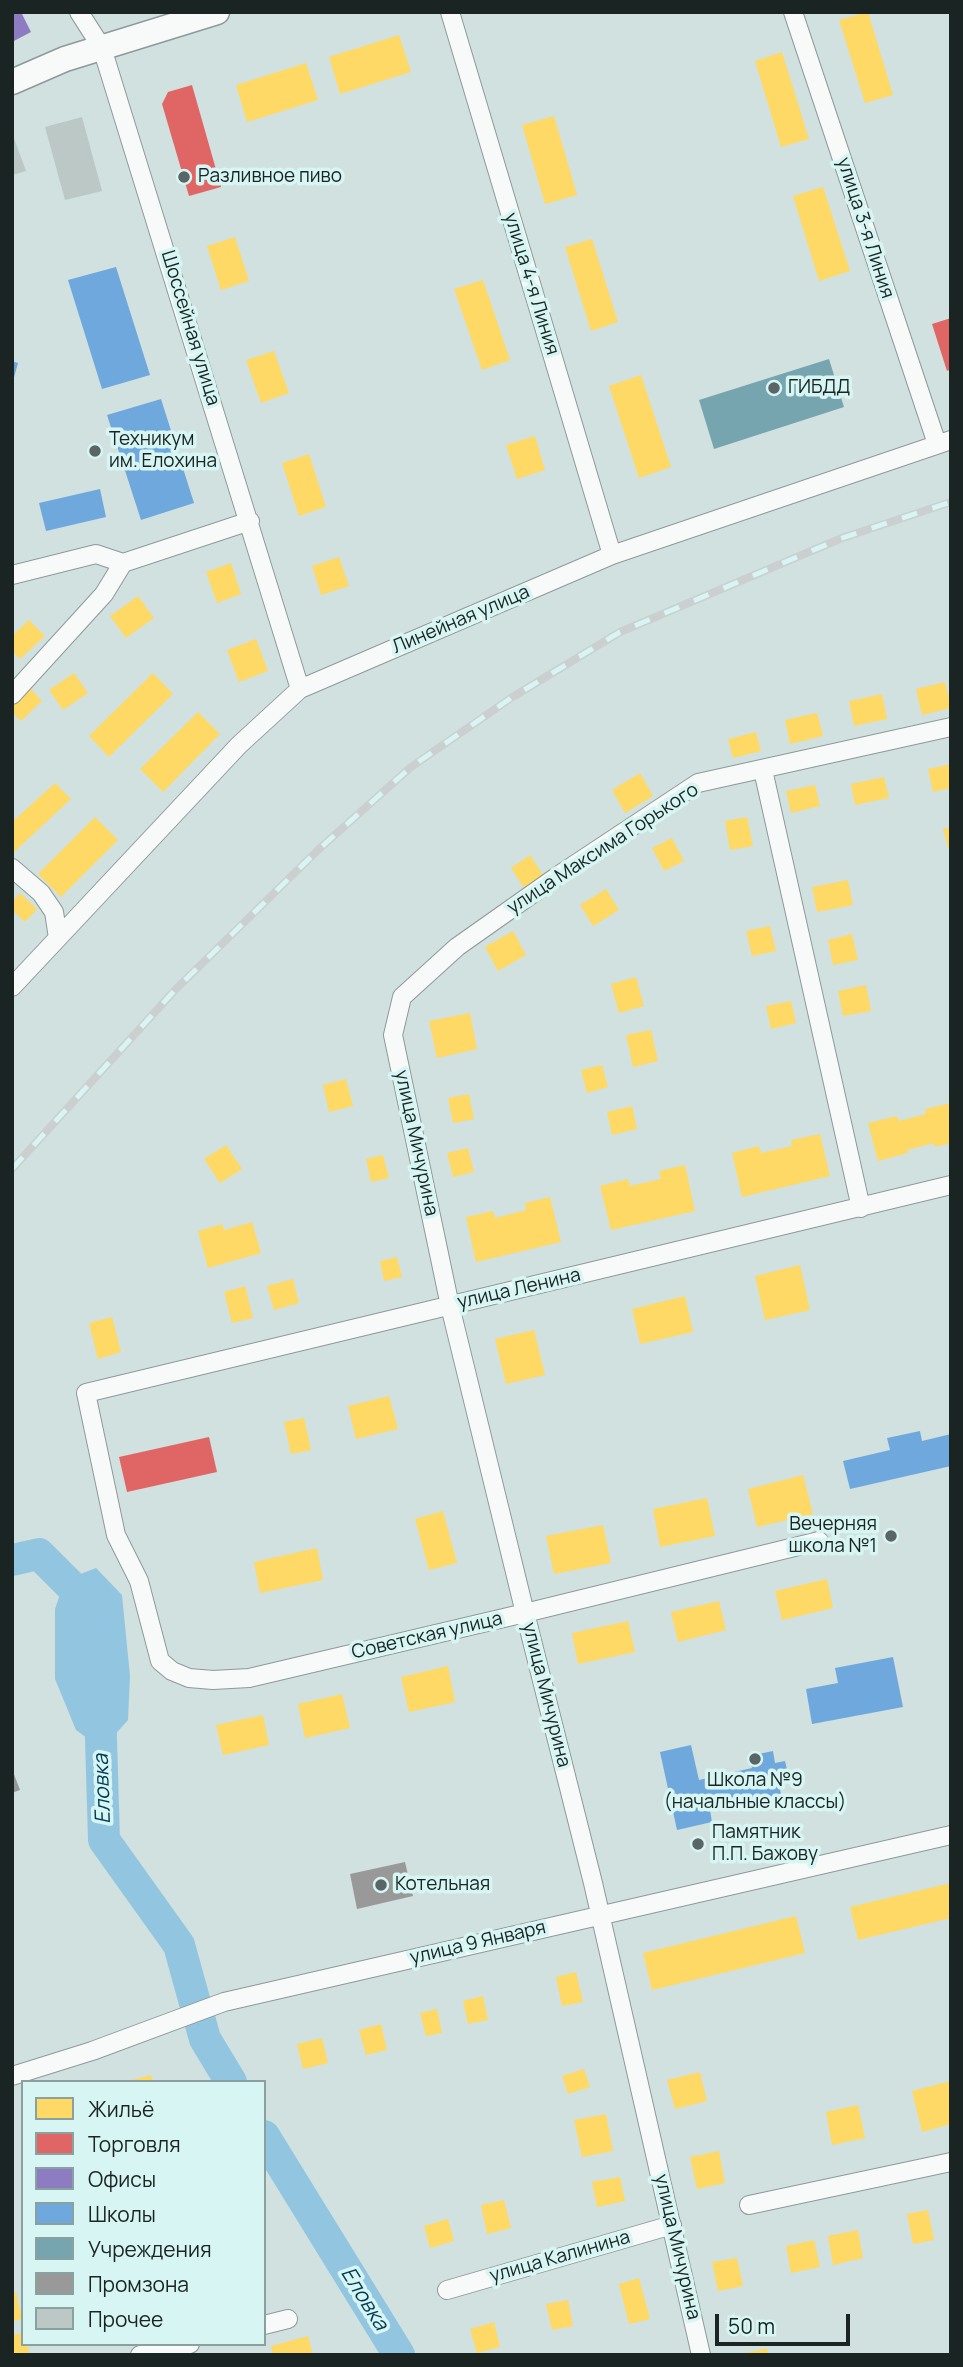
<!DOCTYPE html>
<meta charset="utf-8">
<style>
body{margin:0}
#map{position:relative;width:963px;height:2367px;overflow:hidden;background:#d0e1df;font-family:Manrope,sans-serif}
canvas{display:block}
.frame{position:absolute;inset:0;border:14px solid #192423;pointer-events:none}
.legend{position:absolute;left:21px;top:2080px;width:245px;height:266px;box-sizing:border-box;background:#d7f5f3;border:2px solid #8ba1a0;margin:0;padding:9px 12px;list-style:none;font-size:21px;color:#192423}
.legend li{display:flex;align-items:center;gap:14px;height:35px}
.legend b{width:35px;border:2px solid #8ba1a0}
.scale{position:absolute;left:715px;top:2314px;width:135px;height:32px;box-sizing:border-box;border:4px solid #192423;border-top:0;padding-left:9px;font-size:21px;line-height:24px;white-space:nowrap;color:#192423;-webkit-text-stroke:5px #d7f5f3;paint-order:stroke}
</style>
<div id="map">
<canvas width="963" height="2367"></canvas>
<div class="frame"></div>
<ul class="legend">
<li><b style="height:19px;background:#ffd966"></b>Жильё</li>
<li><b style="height:19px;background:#e06666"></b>Торговля</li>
<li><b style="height:19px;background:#8e7cc3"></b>Офисы</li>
<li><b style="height:19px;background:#6fa8dc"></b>Школы</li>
<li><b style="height:19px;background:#76a5af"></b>Учреждения</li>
<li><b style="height:19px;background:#999"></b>Промзона</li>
<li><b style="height:19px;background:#bbc8c5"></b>Прочее</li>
</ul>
<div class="scale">50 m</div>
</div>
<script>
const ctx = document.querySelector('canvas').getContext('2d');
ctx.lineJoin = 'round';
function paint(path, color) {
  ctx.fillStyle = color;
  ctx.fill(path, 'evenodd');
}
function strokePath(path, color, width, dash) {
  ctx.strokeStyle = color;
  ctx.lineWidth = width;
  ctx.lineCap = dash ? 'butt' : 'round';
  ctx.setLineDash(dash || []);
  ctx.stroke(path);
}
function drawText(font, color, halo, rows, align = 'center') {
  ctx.font = font + ' Manrope,sans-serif';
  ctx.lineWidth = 7;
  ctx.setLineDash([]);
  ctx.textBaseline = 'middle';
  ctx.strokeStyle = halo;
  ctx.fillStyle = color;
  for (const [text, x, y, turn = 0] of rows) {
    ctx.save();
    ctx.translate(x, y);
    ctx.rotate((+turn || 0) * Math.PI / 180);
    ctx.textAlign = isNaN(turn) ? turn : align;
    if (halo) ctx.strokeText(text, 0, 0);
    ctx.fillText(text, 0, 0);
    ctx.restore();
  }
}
const water = new Path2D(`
 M96,1568L122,1595L130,1676L128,1720L102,1749L76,1730L55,1679V1609L65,1580Z`);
const homes = new Path2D(`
 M868,12L893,95L865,103L839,20Z
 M399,35L411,72L340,94L329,57Z
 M782,52L809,139L781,147L755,61Z
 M306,63L318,100L247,122L236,85Z
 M554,116L577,195L545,204L522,125Z
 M823,187L850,271L819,281L793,196Z
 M235,237L249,281L221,290L207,246Z
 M592,239L618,322L591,331L565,247Z
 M483,280L510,360L482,370L454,289Z
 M274,351L289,393L261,403L246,360Z
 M641,375L671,467L639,478L609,386Z
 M535,436L545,470L517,479L506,445Z
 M309,454L326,507L299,516L282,463Z
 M339,557L349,586L321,595L312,566Z
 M231,563L241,594L217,603L206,572Z
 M138,596L154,618L126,638L110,616Z
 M29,620L45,636L20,659L12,651V636Z
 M256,639L268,671L239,682L227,650Z
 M74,673L88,693L63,710L49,690Z
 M153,673L173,694L109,757L89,736Z
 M945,682L951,708L922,715L916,689Z
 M30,688L42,701L21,721L12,712V705Z
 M882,694L887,719L854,726L849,701Z
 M198,712L220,734L163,792L140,769Z
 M817,713L823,736L790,744L785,720Z
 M756,732L761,751L733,758L728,739Z
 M951,764V788L933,792L928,769Z
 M640,773L653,796L625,813L612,790Z
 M884,777L889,798L855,805L851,784Z
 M55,783L71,799L12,854V822Z
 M815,785L820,806L791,813L786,791Z
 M95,817L118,840L61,897L38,874Z
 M747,817L753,846L730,850L725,821Z
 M951,827V847L948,848L943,829Z
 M672,838L684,861L664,871L652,848Z
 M530,855L543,875L524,888L511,868Z
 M848,880L853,905L817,912L812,887Z
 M606,889L619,910L593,926L580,905Z
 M20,893L37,909L25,922L12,910V902Z
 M770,926L776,951L752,956L746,931Z
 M513,931L526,955L498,971L485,947Z
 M852,934L858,960L833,965L828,940Z
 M636,977L644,1006L619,1013L611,984Z
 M866,985L871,1011L843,1016L838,991Z
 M791,1001L796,1023L771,1029L766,1006Z
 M470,1013L477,1049L437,1058L429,1021Z
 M651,1030L658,1061L633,1067L626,1035Z
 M602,1065L608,1087L587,1093L581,1070Z
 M346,1079L353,1106L329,1112L323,1085Z
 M469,1094L474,1119L453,1123L448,1098Z
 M951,1103V1143L935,1147L934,1143L907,1150L908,1153L878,1161L868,1123L897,1116L899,1121L926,1114L925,1109Z
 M632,1106L637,1129L612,1135L607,1112Z
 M820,1134L830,1176L742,1197L732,1153L759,1146L761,1153L792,1146L791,1140Z
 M226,1145L242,1169L220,1183L204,1159Z
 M468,1148L474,1172L453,1177L447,1153Z
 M383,1155L389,1178L371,1182L366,1159Z
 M685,1165L695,1211L611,1230L600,1186L628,1179L630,1186L661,1179L659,1171Z
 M550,1197L561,1242L476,1262L466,1217L493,1211L495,1218L526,1210L525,1203Z
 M252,1222L261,1253L208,1268L198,1231L222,1224L224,1230Z
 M397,1257L402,1277L384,1281L380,1261Z
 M800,1265L810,1310L765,1320L755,1276Z
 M293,1279L299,1303L274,1310L267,1286Z
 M245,1286L253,1318L232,1323L224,1292Z
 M685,1296L693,1332L640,1344L632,1309Z
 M112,1317L121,1352L98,1359L89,1323Z
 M534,1330L545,1375L506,1384L495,1339Z
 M389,1396L398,1429L356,1439L348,1406Z
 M304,1418L311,1450L291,1454L284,1422Z
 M803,1475L813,1514L757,1527L748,1489Z
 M707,1498L715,1536L660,1547L653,1509Z
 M443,1511L457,1563L429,1570L415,1519Z
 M603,1525L611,1563L554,1574L546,1536Z
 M317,1548L323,1580L260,1593L254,1562Z
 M827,1579L833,1608L782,1620L775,1591Z
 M719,1601L726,1630L678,1642L671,1612Z
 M628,1621L635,1652L578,1664L572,1633Z
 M448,1666L455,1702L409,1712L401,1677Z
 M342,1694L350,1728L305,1738L298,1704Z
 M263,1715L269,1745L223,1755L216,1725Z
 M951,1883V1918L858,1940L850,1907Z
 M796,1916L805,1953L652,1990L643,1953Z
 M576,1972L583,2002L562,2006L556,1977Z
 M483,1996L488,2020L468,2024L463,2001Z
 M437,2009L442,2033L426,2036L420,2013Z
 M381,2024L387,2050L366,2055L359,2030Z
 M322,2038L328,2063L303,2069L297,2044Z
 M584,2069L590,2087L568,2094L562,2076Z
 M700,2072L707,2101L675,2109L667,2080Z
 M151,2075L153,2082H128L127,2081Z
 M951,2081V2124L922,2132L912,2091Z
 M858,2105L865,2138L832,2145L826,2112Z
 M606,2114L613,2151L582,2157L574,2120Z
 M719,2151L725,2183L697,2189L690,2157Z
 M620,2177L625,2201L597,2207L592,2182Z
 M504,2200L511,2228L487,2234L481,2205Z
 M928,2210L934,2240L913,2244L907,2214Z
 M448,2219L454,2241L430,2248L424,2226Z
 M858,2230L863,2258L833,2265L828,2236Z
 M814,2240L820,2267L791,2273L786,2246Z
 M737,2258L743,2286L718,2291L712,2262Z
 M639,2278L650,2319L629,2324L619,2284Z
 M16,2292L22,2319L12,2321V2293Z
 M568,2300L573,2326L552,2330L546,2304Z
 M494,2322L500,2347L477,2353L470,2329Z
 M23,2333V2344H27L30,2355H12V2335Z
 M308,2336L313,2355H273L271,2346Z
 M767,2348L768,2355H741V2354Z`);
const shops = new Path2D(`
 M192,85L221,187L189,196L162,104L168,92Z
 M951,318V369L947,371L932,324Z
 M209,1437L217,1472L127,1492L119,1457Z`);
const offices = new Path2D(`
 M12,12H21L31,32L12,42Z`);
const schools = new Path2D(`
 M116,267L150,375L102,389L68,280Z
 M12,361L18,363L13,381H12Z
 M161,399L194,503L141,520L107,415Z
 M100,489L106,517L46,531L39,503Z
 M920,1431L922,1441L951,1434V1466L850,1489L843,1461L890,1450L887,1438Z
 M893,1657L903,1707L812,1724L806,1689L838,1683L835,1668Z
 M691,1745L699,1780L752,1768L749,1756L773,1751L775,1763L785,1761L790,1782L779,1785L781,1794L710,1810L712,1822L677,1830L660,1752Z`);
const public = new Path2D(`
 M829,359L844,407L714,449L699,400Z`);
const industry = new Path2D(`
 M12,1769L20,1790L12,1793Z
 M405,1862L413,1896L357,1909L350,1874Z`);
const river = new Path2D(`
 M12,1560L39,1554L94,1609
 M100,1705L104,1840L179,1945L205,2039L231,2082
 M264,2136L399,2355`);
const building = new Path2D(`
 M82,117L102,191L65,200L45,127Z
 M12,133L26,171L12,175Z`);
const minor = new Path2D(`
 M79,12L102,48L300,689
 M450,12L612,555
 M793,12L937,444
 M12,575L96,554L123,563L250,521
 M12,695L104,594L123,563
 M763,770L861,1208
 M12,868L41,893L54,912L58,938
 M12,987L239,745L300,689L612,555L951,440
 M819,1541L525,1613L249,1678L213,1680L189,1678L172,1671L160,1661L139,1581L116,1535L86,1393L951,1185
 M12,2076L92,2051L224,2002L951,1835
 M749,2205L951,2162
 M447,2290L672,2225
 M264,2325L288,2319
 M140,2355L190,2344
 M701,2355L593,1883L525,1613L450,1306L393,1035L402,997L457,947L559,875L698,783L951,727`);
const secondary = new Path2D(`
 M12,82L65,59L217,12`);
const rail = new Path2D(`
 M12,1169L175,990L318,850L411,767L511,698L620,632L842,538L951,502`);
const markers = [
 [184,177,7,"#596665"],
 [774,388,7,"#596665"],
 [95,451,7,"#596665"],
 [891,1536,7,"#596665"],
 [755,1759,7,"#596665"],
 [698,1844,7,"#596665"],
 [381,1885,7,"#596665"]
];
const poiNames = [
 ["Разливное пиво",198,177],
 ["ГИБДД",788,388],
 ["Техникум",109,440],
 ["им. Елохина",109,462],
 ["Вечерняя",877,1525,"right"],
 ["школа №1",877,1547,"right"],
 ["Школа №9",755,1781,"center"],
 ["(начальные классы)",755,1803,"center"],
 ["Памятник",712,1833],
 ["П.П. Бажову",712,1855],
 ["Котельная",395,1885]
];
const streetNames = [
 ["улица 3-я Линия",865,228,72],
 ["улица 4-я Линия",531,284,73],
 ["Шоссейная улица",190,328,73],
 ["Линейная улица",461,620,-23],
 ["улица Максима Горького",603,849,-33],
 ["улица Мичурина",416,1143,78],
 ["улица Ленина",519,1289,-13],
 ["Советская улица",427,1636,-13],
 ["улица Мичурина",546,1695,76],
 ["улица 9 Января",478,1943,-13],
 ["улица Мичурина",677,2247,77],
 ["улица Калинина",560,2257,-16]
];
const waterNames = [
 ["Еловка",103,1789,-92],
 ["Еловка",364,2299,58]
];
paint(water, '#92c6e0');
paint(homes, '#ffd966');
paint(shops, '#e06666');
paint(offices, '#8e7cc3');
paint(schools, '#6fa8dc');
paint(public, '#76a5af');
paint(industry, '#999');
strokePath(river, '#92c6e0', 32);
paint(building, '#bbc8c5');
strokePath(minor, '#8d9a99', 20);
strokePath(secondary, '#8d9a99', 27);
strokePath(minor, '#f8fafa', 18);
strokePath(secondary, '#f8fafa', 24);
strokePath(rail, '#cbcfcf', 8);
strokePath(rail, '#d7f5f3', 5, [16]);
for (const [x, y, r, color] of markers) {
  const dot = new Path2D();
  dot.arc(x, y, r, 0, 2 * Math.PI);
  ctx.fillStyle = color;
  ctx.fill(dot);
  strokePath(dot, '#d7f5f3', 2.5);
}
drawText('19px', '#192423', '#d7f5f3', poiNames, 'left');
drawText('19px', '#192423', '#d7f5f3', streetNames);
drawText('italic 21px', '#003b55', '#d7f5f3', waterNames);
</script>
